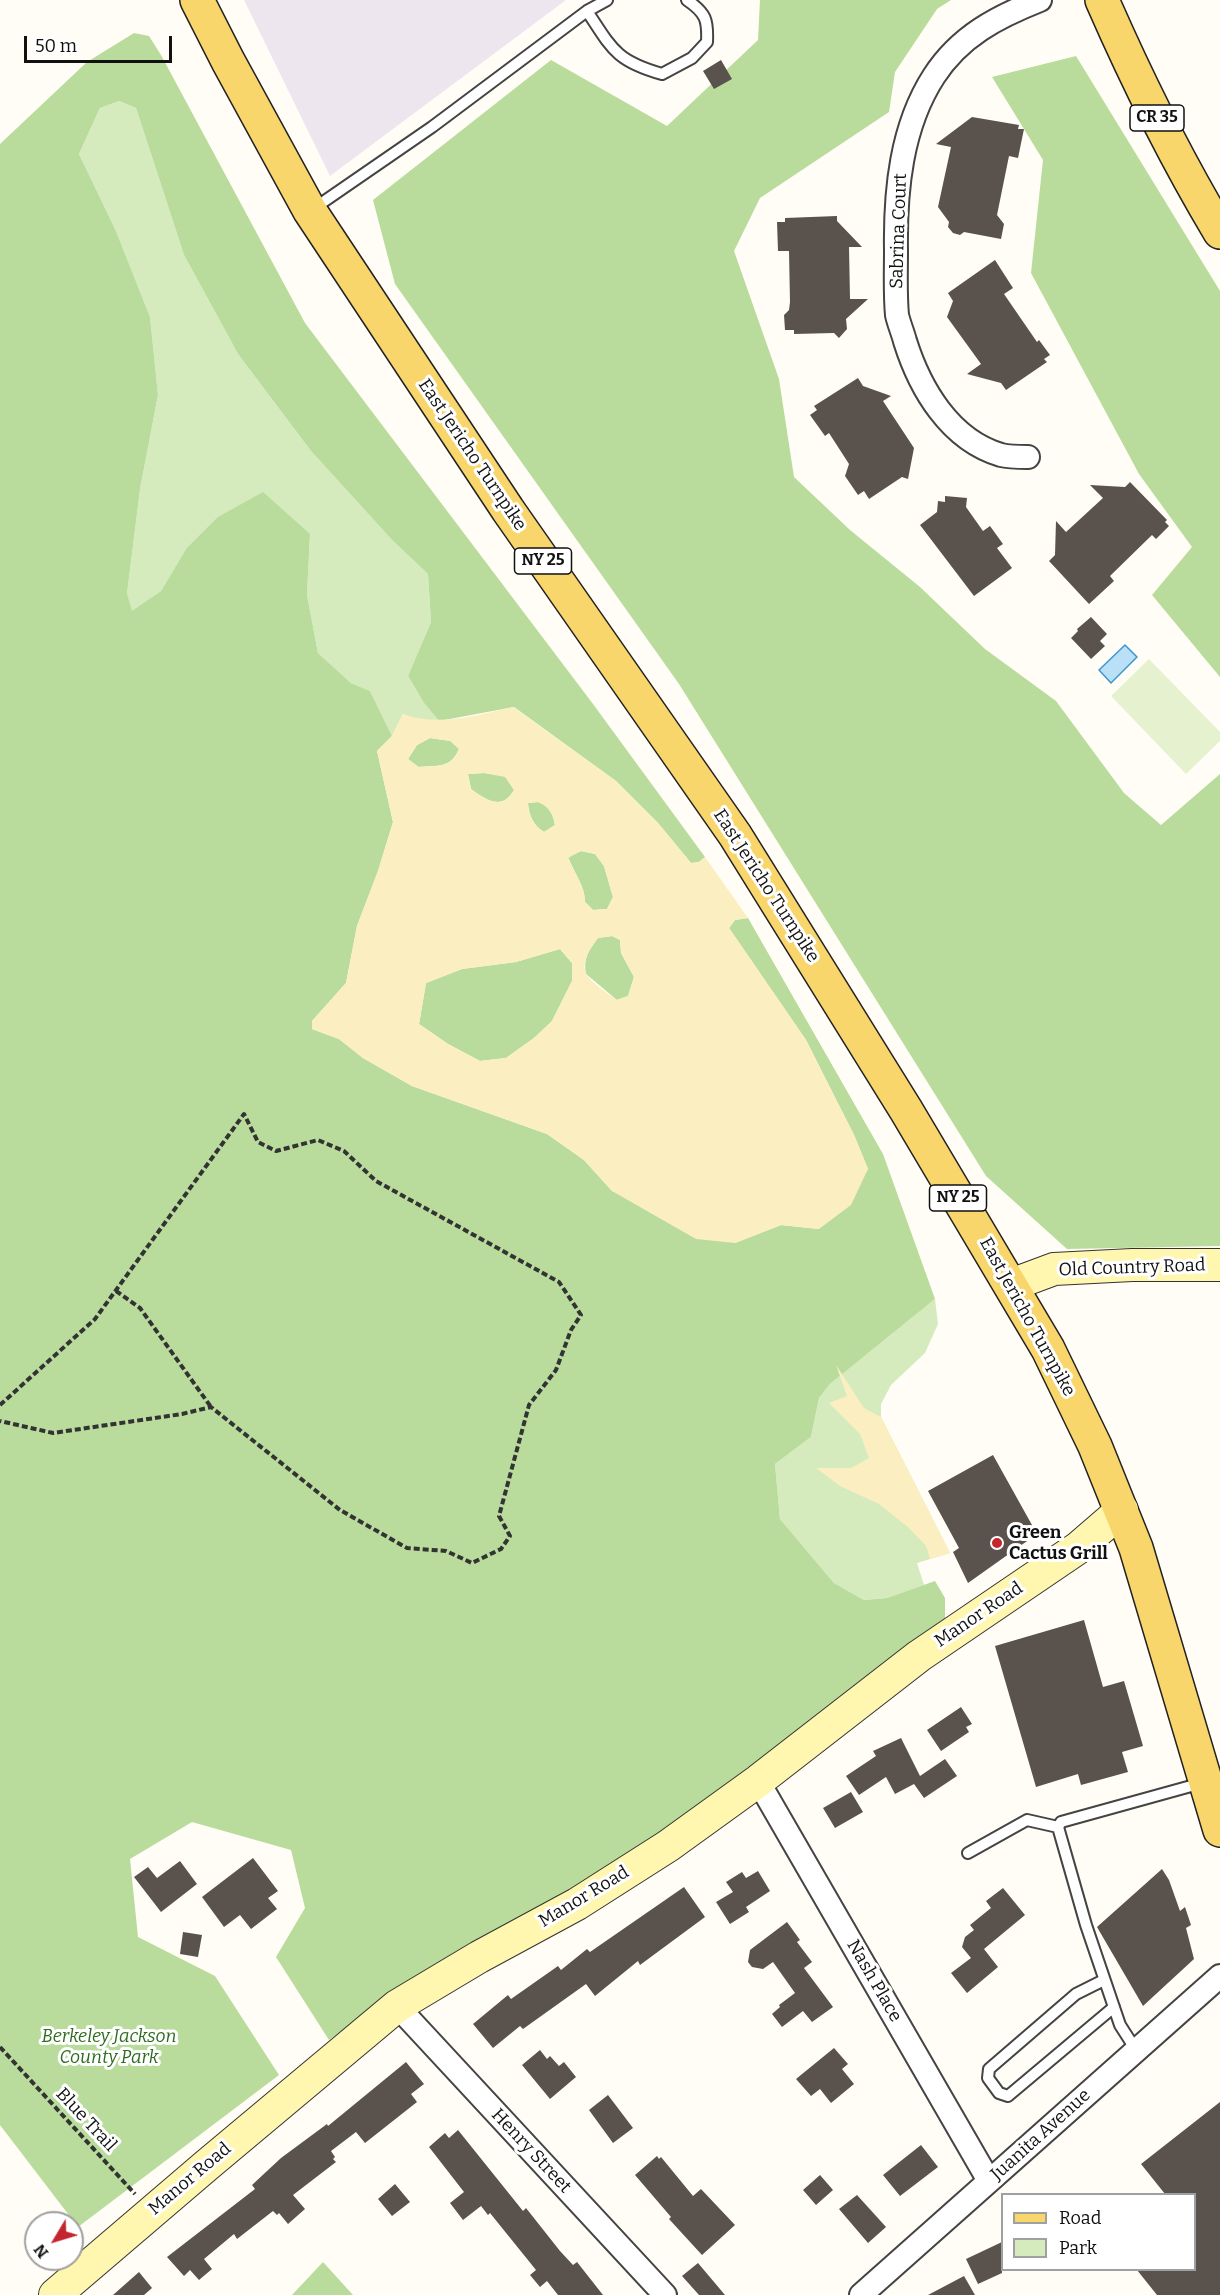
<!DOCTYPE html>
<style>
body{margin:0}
#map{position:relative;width:1220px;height:2295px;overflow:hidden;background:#fffdf5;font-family:Bitter,serif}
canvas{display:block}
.legend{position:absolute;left:1001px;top:2193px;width:195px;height:78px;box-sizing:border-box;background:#fff;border:2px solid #a0a0a0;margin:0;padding:8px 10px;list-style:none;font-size:18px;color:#111}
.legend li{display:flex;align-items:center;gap:12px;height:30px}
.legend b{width:30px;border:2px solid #a0a0a0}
.north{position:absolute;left:24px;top:2211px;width:60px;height:60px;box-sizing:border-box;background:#fff;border:2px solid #a0a0a0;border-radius:50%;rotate:232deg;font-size:16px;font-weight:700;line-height:24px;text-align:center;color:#111}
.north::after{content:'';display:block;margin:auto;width:21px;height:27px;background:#c4262e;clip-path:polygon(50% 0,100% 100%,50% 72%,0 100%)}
.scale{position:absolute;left:24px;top:36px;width:148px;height:27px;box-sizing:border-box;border:3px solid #111;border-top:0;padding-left:8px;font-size:18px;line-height:21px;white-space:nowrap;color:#111;-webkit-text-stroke:4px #fff;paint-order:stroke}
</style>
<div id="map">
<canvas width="1220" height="2295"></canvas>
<ul class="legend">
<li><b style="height:8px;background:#f9d66b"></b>Road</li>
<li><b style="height:16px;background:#d5ebbd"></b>Park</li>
</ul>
<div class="north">N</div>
<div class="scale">50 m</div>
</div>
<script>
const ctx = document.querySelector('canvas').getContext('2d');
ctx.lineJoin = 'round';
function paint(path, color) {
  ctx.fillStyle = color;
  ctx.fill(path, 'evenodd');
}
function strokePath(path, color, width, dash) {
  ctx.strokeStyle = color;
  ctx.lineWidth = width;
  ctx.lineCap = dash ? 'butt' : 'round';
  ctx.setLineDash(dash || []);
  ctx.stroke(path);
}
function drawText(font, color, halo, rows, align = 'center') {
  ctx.font = font + ' Bitter,serif';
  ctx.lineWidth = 6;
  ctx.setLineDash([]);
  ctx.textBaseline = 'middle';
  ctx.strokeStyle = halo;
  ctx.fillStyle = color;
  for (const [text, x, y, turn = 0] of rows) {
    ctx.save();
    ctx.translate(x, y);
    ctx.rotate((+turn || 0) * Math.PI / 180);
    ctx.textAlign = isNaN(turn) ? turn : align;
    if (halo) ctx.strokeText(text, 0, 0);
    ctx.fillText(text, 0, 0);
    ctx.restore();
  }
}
const industrial = new Path2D(`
 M244,0H566L330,176Z`);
const green = new Path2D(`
 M119,101L136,108L184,255L238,354L311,451L393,541L428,574L431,622L408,676L424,703L439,721L416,719L403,714L392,736L370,691L351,683L318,653L307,595L310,534L186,549L161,591L132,612L127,593L140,489L158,395L150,317L116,231L79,154L100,108Z
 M935,1299L938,1324L925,1353L891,1385L881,1404V1417L950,1553L917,1563L924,1585L887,1598L864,1600L834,1583L780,1519L775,1464L811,1437L819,1398L830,1384Z`);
const forest = new Path2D(`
 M760,0H951L937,9L895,72L889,112L760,198L734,251L779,379L794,477L850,530L920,587L985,649L1056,701L1124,793L1161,825L1220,774V1246L1067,1249L986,1176L679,684L395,284L373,200L551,60L667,126L758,40Z
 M134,33L149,36L161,55L305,323L593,704L705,857L699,862L691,863L658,823L616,781L514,707L439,721L424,703L408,676L431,622L428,574L393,541L311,451L238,354L184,255L136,108L119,101L100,108L79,154L116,231L150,317L158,395L140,489L127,593L132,611L161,591L186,549L218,517L263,492L310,534L307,595L318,653L351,683L370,691L392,736L377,751L393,822L378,871L357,926L346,983L312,1021V1029L339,1039L363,1058L412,1086L547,1134L584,1160L612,1191L735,1243L781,1225L819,1229L868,1169L854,1135L806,1040L729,928L735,920L748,918L883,1154L935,1299L830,1384L819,1398L811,1437L775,1464L780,1519L834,1583L864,1600L887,1598L935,1581L945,1598V1618L702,1805L628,1855L412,1980L329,2040L276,1957L305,1908L291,1850L192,1822L130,1859L138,1937L215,1976L279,2075L78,2227L0,2125V144L87,62Z
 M1076,56L1220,291V677L1152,595L1192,547L1139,474L1031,273L1043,160L992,77Z
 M430,738L451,741L459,749C450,769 438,765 418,767L408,759L417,745Z
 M484,773L505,776L514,790C502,811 486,800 471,789L468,774Z
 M538,802C549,806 553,814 555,825L544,832C534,826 529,816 528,803Z
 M581,851L595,854L604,866L613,897L607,909L593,910L585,902C585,886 574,873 568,857Z
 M612,936L620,940L621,953L634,977L628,996L617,1000L586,974C583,958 589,950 598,938Z
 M560,949L572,963V981L552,1021L534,1038L506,1058L480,1061L448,1044L419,1024L426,983L462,969L516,962Z
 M323,2262L353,2295H292Z`);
const sand = new Path2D(`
 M513,707L616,781L658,823L691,863L699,862L705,857L748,918L735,920L729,928L806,1040L854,1135L868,1169L851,1205L819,1229L781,1225L735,1243L696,1239L612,1191L584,1160L547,1134L412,1086L363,1058L339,1039L312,1029V1021L346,983L357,926L378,871L393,822L377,751L392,736L403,714C439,727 477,715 513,707ZM430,738L450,741L459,749C451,769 438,765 419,767L408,759L417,745ZM484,773L505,777L514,790C502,811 486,800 471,789L468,774ZM538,802C549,806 553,814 555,825L544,832C534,826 528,815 528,803ZM581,851L595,854L604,866L613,897L607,909L593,910L585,902C585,885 574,874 568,858ZM612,936L620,940L621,952L634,977L628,996L617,1000C587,978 572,972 598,938ZM560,949L572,963V981L552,1021L534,1038L506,1058L480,1061L448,1044L419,1024L426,983L462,969L516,962Z
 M836,1365L864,1408L881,1417L950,1553L930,1559L926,1546L909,1528L879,1504L840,1486L816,1468H851L869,1458L860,1434L829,1403L847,1396Z`);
const pitch = new Path2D(`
 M1149,659L1220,732V741L1186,774L1111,696Z`);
const water = new Path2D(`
 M1125,645L1137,657L1111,683L1099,670Z`);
const building = new Path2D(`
 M721,60L732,79L714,89L703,71Z
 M972,117L1019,125L1018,129H1024L1018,158L1009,156L997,215L1004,224L1001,239L964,232L960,235L953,233L948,227L949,222L938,207L951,147L936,144Z
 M837,216V221L862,247H849L850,299H868L846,319L847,329L839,338L834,333L794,334V330H785L784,315L789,310L790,302L789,251H778L777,222H785V218Z
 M995,260L1013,288L1004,294L1037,342L1039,340L1050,355L1044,359L1047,362L1006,390L1001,383L967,374L981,364L947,317L953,301L948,293Z
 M858,378L863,386L891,396L883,401L914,448L908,479L902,477L869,499L864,491L858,495L845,476L849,464L829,433L825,436L810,415L817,410L814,406Z
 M1130,482L1167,520L1165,522L1169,526L1156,539L1152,535L1110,576L1114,581L1089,604L1049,561L1055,555L1056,521L1066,532L1103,498L1090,485L1125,487Z
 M945,496L967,498L966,507L983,531L990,526L1003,544L997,548L1012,568L974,596L920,525L937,512L938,501L945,502Z
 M1091,617L1107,634L1100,641L1105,646L1091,659L1071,638L1078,631L1077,629Z
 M993,1455L1037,1534L968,1583L953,1552L959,1548L928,1491Z
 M1084,1620L1103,1687L1124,1681L1143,1746L1122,1752L1128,1772L1081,1785L1078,1774L1036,1787L995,1646Z
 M961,1707L972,1724L966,1727L969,1732L941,1751L927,1730Z
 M901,1738L920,1776L945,1759L957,1776L924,1798L914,1784L895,1794L886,1777L859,1795L846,1776L876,1756L873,1751Z
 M851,1792L863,1812L835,1828L823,1808Z
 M253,1858L278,1891L268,1898L277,1909L251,1929L240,1915L224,1927L202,1897Z
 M180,1861L197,1884L161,1912L134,1877L148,1867L157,1878Z
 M1162,1869L1169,1880L1180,1911L1185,1907L1191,1925L1186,1928L1194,1959L1143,2006L1097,1927Z
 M758,1871L770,1891L746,1907L749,1912L730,1924L716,1902L733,1892L726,1882L742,1872L746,1878Z
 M684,1887L705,1917L640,1965L638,1961L595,1996L586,1984L523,2029L520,2026L493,2048L473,2024L508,1995L511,1999L558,1966L561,1970L587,1949L590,1952Z
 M1003,1888L1025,1915L984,1949L998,1967L967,1993L951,1973L971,1958L962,1947L965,1937L974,1930L970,1925L991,1908L986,1901Z
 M787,1922L800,1940L797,1942L812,1962L804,1968L833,2007L812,2022L803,2011L782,2027L772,2014L780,2007L779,2005L795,1993L773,1962L763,1969L752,1967L748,1962L750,1950Z
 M183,1932L202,1935L198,1957L180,1954Z
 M834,2048L848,2064L842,2069L854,2084L831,2103L820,2089L811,2096L796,2079Z
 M540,2050L547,2059L550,2056L559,2066L564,2062L576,2077L550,2099L522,2065Z
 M406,2062L424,2084L411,2094L417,2102L365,2143L356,2132L331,2151L335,2157L333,2159L336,2162L293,2195L305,2209L288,2224L279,2213L277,2215L273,2211L237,2239L234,2234L204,2259L212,2269L199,2280L190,2270L184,2276L167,2257L255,2189L252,2185L281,2158L327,2124L328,2126Z
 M608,2095L633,2128L613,2143L589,2110Z
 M1220,2102V2295H1157L1137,2270H1194V2194H1165L1141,2164Z
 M458,2130L523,2211L526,2208L560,2251L573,2265L577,2262L603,2295H558L547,2281L540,2287L530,2275L536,2270L490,2213L488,2215L481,2206L463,2220L450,2203L464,2192L429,2147L445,2133L449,2138Z
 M921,2145L938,2167L900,2196L883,2175Z
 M657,2156L659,2159L661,2157L693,2196L701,2189L735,2225L702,2255L669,2219L671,2217L635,2175Z
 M820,2175L833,2190L816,2205L803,2190Z
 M395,2184L410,2202L392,2216L378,2199Z
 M857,2195L886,2227L868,2243L839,2209Z
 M1002,2242V2273L978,2284L966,2259Z
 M698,2263L725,2295H699L682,2276Z
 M139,2272L152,2288L144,2295H113Z
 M964,2276L975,2295H928Z`);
const path = new Path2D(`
 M116,1291L140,1308L211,1407
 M0,1405L95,1319L244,1114L258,1142L276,1151L318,1140L344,1151L376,1181L559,1282L581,1315L571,1330L556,1370L529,1405L499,1516L510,1536L501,1549L472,1563L446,1551L407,1548L340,1510L211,1407L182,1414L53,1433L0,1421
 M0,2047L135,2194`);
const lane = new Path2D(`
 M587,11C612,49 616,61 662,74L692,58L707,42C708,20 706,13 687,0
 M313,209L432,127L587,11L607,0
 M968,1853L1027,1820L1058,1827
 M1104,1980L1076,1994L989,2069L988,2078L999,2093L1008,2096L1114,2007
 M1136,2050L1120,2025L1086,1925L1058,1827L1061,1822L1202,1783`);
const street = new Path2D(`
 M1028,457C1020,457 1009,457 1001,455C950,440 920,389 905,341C903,333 899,324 897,315C895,294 896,272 896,251C895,191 901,127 934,76C960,36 997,17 1040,0
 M758,1781L989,2181
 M397,2006L665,2295
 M861,2295L1220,1976`);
const secondary = new Path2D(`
 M1011,1285L1054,1269L1132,1265H1220
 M55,2295L207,2165L397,2006L479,1957L577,1904L668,1846L758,1781L919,1656L1078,1548L1122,1510`);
const primary = new Path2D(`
 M197,0L228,61L310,211L508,510L735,835L906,1110L1048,1349L1095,1446L1136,1548L1220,1830
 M1102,0C1137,80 1175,157 1220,232`);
const markers = [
 [997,1543,6,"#c4262e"]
];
const shields = [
 [1157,118,54],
 [543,561,57],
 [958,1198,57]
];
const shieldNames = [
 ["CR 35",1157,118],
 ["NY 25",543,561],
 ["NY 25",958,1198]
];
const streetNames = [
 ["Sabrina Court",899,231,-88],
 ["East Jericho Turnpike",472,455,56],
 ["East Jericho Turnpike",766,886,57],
 ["Old Country Road",1132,1268,-2],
 ["East Jericho Turnpike",1027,1317,61],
 ["Manor Road",979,1615,-34],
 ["Manor Road",584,1897,-31],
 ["Nash Place",874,1981,60],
 ["Blue Trail",86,2120,47],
 ["Juanita Avenue",1041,2135,-42],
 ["Henry Street",531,2151,47],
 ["Manor Road",190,2179,-40]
];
const poiNames = [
 ["Green",1009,1533],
 ["Cactus Grill",1009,1554]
];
const parkNames = [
 ["Berkeley Jackson",109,2037],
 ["County Park",109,2058]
];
paint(industrial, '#eee6ef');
paint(green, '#d5ebbd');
paint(forest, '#b9dc9c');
paint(sand, '#fbeec1');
paint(pitch, '#e6f2cf');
paint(water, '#b9e0f7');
strokePath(water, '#3f96cf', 1.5);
paint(building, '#5a524d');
strokePath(lane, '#444', 14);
strokePath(street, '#444', 26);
strokePath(secondary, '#333', 34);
strokePath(primary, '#222', 36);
strokePath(path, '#333', 4, [6, 3]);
strokePath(lane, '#fff', 10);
strokePath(street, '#fff', 22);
strokePath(secondary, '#fff6b0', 32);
strokePath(primary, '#f9d66b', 33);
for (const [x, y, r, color] of markers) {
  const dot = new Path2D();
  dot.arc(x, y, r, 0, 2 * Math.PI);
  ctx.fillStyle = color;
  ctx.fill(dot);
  strokePath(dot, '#fff', 2);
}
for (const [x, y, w] of shields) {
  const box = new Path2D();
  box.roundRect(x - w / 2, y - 13, w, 26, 4.5);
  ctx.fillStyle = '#fff';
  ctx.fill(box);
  strokePath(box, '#111', 1.5);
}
drawText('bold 16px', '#111', null, shieldNames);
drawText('18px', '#111', '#fff', streetNames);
drawText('bold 18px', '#111', '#fff', poiNames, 'left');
drawText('italic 18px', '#2f6b1f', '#fff', parkNames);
</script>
